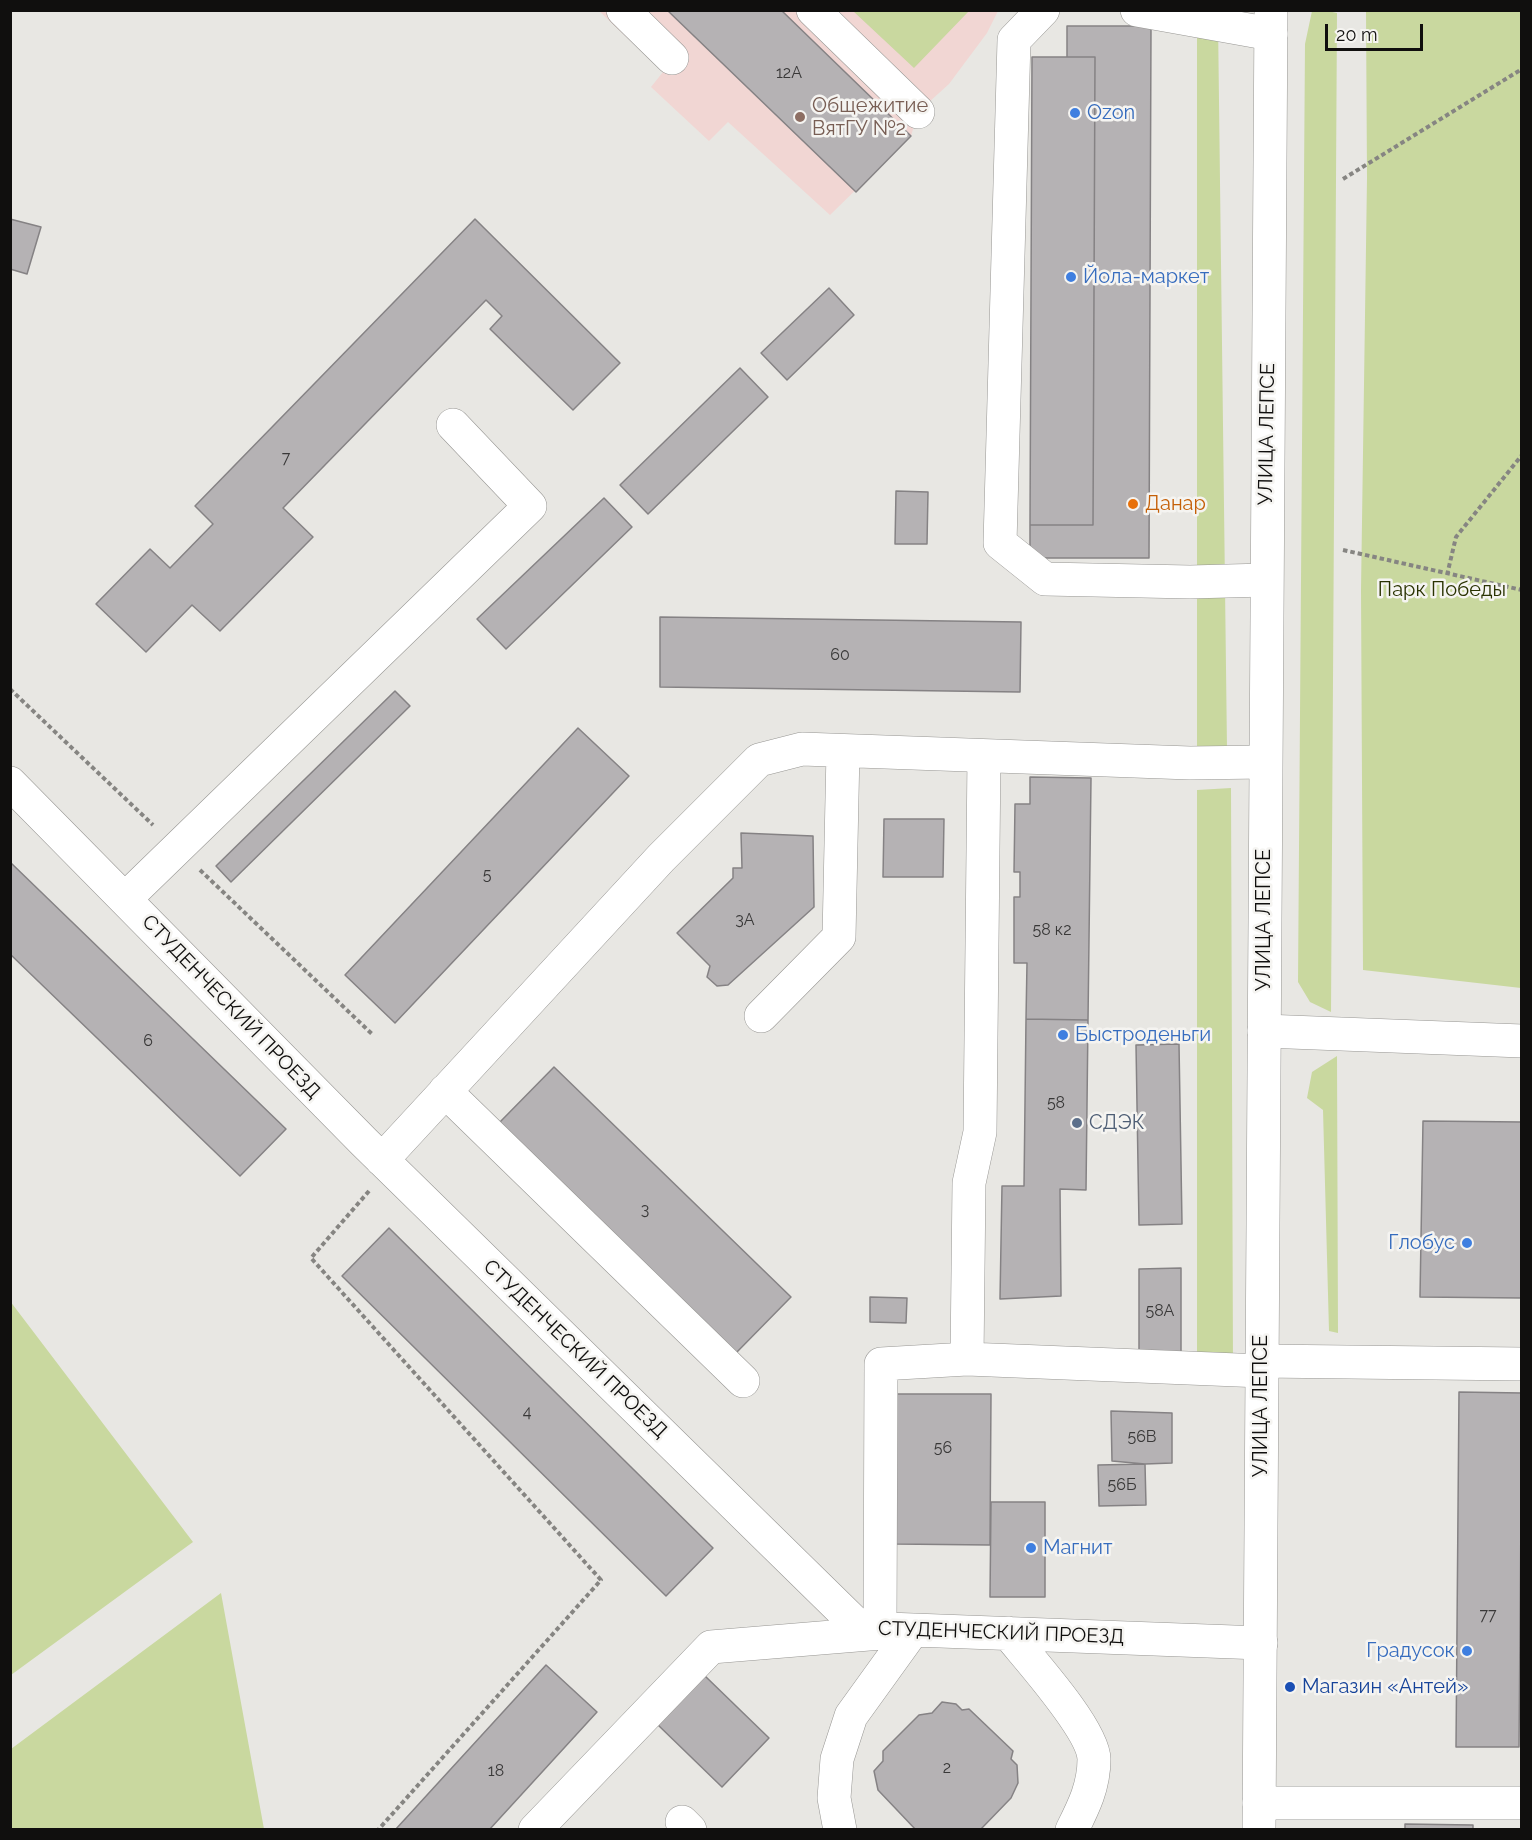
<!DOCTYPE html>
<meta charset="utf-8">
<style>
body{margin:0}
#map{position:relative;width:1532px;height:1840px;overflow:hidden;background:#e8e7e3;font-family:Raleway,sans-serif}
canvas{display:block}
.frame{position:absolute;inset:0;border:12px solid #100f0e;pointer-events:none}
.scale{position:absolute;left:1325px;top:24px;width:98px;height:27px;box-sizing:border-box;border:3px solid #100f0e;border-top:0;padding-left:8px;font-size:18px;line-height:21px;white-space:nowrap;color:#100f0e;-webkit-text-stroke:4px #f5f4f1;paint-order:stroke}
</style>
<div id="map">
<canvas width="1532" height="1840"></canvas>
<div class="frame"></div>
<div class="scale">20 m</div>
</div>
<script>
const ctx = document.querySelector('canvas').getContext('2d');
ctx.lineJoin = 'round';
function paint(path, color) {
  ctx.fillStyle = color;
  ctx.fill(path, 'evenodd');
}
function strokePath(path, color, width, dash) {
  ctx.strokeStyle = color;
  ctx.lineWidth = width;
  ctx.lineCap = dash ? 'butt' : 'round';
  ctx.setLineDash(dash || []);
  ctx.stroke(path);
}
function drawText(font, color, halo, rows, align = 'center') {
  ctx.font = font + ' Raleway,sans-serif';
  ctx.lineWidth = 5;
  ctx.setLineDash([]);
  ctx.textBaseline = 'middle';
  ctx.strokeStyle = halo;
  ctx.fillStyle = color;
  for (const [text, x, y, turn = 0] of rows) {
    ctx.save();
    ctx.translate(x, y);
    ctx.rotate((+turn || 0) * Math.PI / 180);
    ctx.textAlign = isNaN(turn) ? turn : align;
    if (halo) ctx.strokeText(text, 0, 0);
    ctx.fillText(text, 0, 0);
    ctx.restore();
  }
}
const education = new Path2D(`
 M599,11H998L987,33L949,84L918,112L911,136L830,215L728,122L709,141L651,87L663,72Z`);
const green = new Path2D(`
 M1323,10L1337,13L1331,1012L1310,1002L1298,982L1305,44L1312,11Z
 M853,11H969L914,68Z
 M1197,11L1218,20L1227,749L1197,747Z
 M1366,11H1521V988L1363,970L1361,590L1367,178Z
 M1231,788L1233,1367H1197V790Z
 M1337,1056L1338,1333L1329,1331L1323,1110L1307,1098L1312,1072Z
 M10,1301L193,1542L11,1675H10Z
 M221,1593L264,1829H11V1749Z`);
const building = new Path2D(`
 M667,10H781L911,136L856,192Z
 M1067,26H1151L1149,558H1030V525H1093L1095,57H1067Z
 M1032,57H1095L1093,525H1030Z
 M10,219L41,227L27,274L10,269Z
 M475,219L620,363L573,410L490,329L502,316L486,300L283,508L313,537L220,631L192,605L146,652L96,604L150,549L170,568L213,524L195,506Z
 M829,288L854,315L787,380L761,353Z
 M740,368L768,397L648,514L620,485Z
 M896,491L928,492L927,544H895Z
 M604,498L632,527L506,649L477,619Z
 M660,617L1021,622L1020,692L660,687Z
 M395,691L410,706L231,882L216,866Z
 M578,728L629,776L395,1023L345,975Z
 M1030,777L1091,778L1088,1020L1026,1019L1027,963H1014V897H1020V872H1014L1015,804H1030Z
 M884,819H944L943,877H883Z
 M741,833L813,836L814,907L728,985L717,986L707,977L710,966L677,933L733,878V868H742Z
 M10,862L286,1129L240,1176L10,954Z
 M1026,1019L1088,1020L1086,1190L1060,1189L1061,1296L1000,1299L1002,1186H1024Z
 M1179,1044L1182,1224L1139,1225L1136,1045Z
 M554,1067L791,1297L736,1353L499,1123Z
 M1423,1121L1522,1122V1298L1420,1297Z
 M389,1228L713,1548L666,1596L342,1276Z
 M1181,1268V1354H1139V1269Z
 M870,1297L907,1298L906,1323L870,1322Z
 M1459,1392L1522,1393L1519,1747H1456Z
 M896,1394H991L990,1545L895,1544Z
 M1111,1411L1172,1413V1463L1145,1464L1112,1461Z
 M1145,1464L1146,1505L1099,1506L1098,1465Z
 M991,1502H1045V1597H990Z
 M546,1665L597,1712L489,1830H395Z
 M704,1675L769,1738L722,1787L657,1724Z
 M942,1702L956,1704L962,1710L969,1709L1013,1751L1011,1759L1017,1765L1018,1783L1011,1798L980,1830H916L878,1790L874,1771L883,1761V1751L919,1715L932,1713Z
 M1405,1824L1473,1825V1830H1405Z`);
const path = new Path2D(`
 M1343,179L1522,69
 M1343,550L1522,590
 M1447,575L1456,537L1522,455
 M10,689L153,825
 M200,870L372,1034
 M369,1191L311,1258L601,1580L378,1830`);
const minor = new Path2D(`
 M623,10L672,58
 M813,10L918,112
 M1043,10L1014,40L1000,543L1045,579L1190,582L1266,580
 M1137,10L1271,34
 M10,783L364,1142L860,1628L1261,1643
 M125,899L530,506L453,425
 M761,1016L839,937L843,751
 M1264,1031L1522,1041
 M445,1091L743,1381
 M382,1160L661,858L759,760L802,749L1190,763L1264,762
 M967,1359L969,1183L980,1132L984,756
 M1261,1361L1522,1364
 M880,1629L881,1364L967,1359L1262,1371
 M1008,1633C1029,1659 1093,1729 1094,1759C1094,1786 1084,1806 1072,1830
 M1259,1803H1522
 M682,1822L690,1830
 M535,1830L711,1647L881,1633
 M840,1830L834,1798L837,1759L851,1716L913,1630`);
const major = new Path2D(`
 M1259,1830L1271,10`);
const markers = [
 [1075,113,6,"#3f7fe0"],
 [800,117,6,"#8d6e63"],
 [1071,277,6,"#3f7fe0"],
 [1133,504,6,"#e8710a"],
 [1063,1035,6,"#3f7fe0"],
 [1077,1123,6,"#5c6f8a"],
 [1467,1243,6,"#3f7fe0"],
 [1031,1548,6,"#3f7fe0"],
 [1467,1651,6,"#3f7fe0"],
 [1290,1687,6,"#1a4fb4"]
];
const numberNames = [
 ["12А",789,73],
 ["7",286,458],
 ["60",840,655],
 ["5",487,875],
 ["3А",745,920],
 ["58 к2",1052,930],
 ["6",148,1041],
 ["58",1056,1103],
 ["3",645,1210],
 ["58А",1160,1311],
 ["4",527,1412],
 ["56В",1142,1437],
 ["56",943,1448],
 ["56Б",1122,1485],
 ["77",1488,1615],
 ["2",947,1768],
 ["18",496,1771]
];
const educationNames = [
 ["Общежитие",812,106],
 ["ВятГУ №2",812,129]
];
const shopNames = [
 ["Ozon",1087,113],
 ["Йола-маркет",1083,277],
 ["Быстроденьги",1075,1035],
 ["Глобус",1455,1243,"right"],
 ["Магнит",1043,1548],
 ["Градусок",1455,1651,"right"]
];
const streetNames = [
 ["УЛИЦА ЛЕПСЕ",1267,434,-89],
 ["УЛИЦА ЛЕПСЕ",1264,920,-90],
 ["СТУДЕНЧЕСКИЙ ПРОЕЗД",231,1007,46],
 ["СТУДЕНЧЕСКИЙ ПРОЕЗД",575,1349,44],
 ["УЛИЦА ЛЕПСЕ",1261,1406,-90],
 ["СТУДЕНЧЕСКИЙ ПРОЕЗД",1001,1633,2]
];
const foodNames = [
 ["Данар",1145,504]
];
const parkNames = [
 ["Парк Победы",1442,590]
];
const serviceNames = [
 ["СДЭК",1089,1123]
];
const transitNames = [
 ["Магазин «Антей»",1302,1687]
];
paint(education, '#f1d6d3');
paint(green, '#c9d89f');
paint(building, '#b5b2b4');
strokePath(building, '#858284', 1.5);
strokePath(minor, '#979693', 34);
strokePath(major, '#979693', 34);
strokePath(path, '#868582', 4, [4.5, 3]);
strokePath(minor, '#fff', 33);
strokePath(major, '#fff', 33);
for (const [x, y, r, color] of markers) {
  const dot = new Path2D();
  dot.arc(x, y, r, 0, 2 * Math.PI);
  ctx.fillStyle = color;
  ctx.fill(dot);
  strokePath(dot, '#f5f4f1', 2);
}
drawText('16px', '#393838', null, numberNames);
drawText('20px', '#785e54', '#f5f4f1', educationNames, 'left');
drawText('20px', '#366cbe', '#f5f4f1', shopNames, 'left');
drawText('20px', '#100f0e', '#f5f4f1', streetNames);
drawText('20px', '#c56008', '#f5f4f1', foodNames, 'left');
drawText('20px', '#2a3302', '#f5f4f1', parkNames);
drawText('20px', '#4e5e75', '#f5f4f1', serviceNames, 'left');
drawText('20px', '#164399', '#f5f4f1', transitNames, 'left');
</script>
